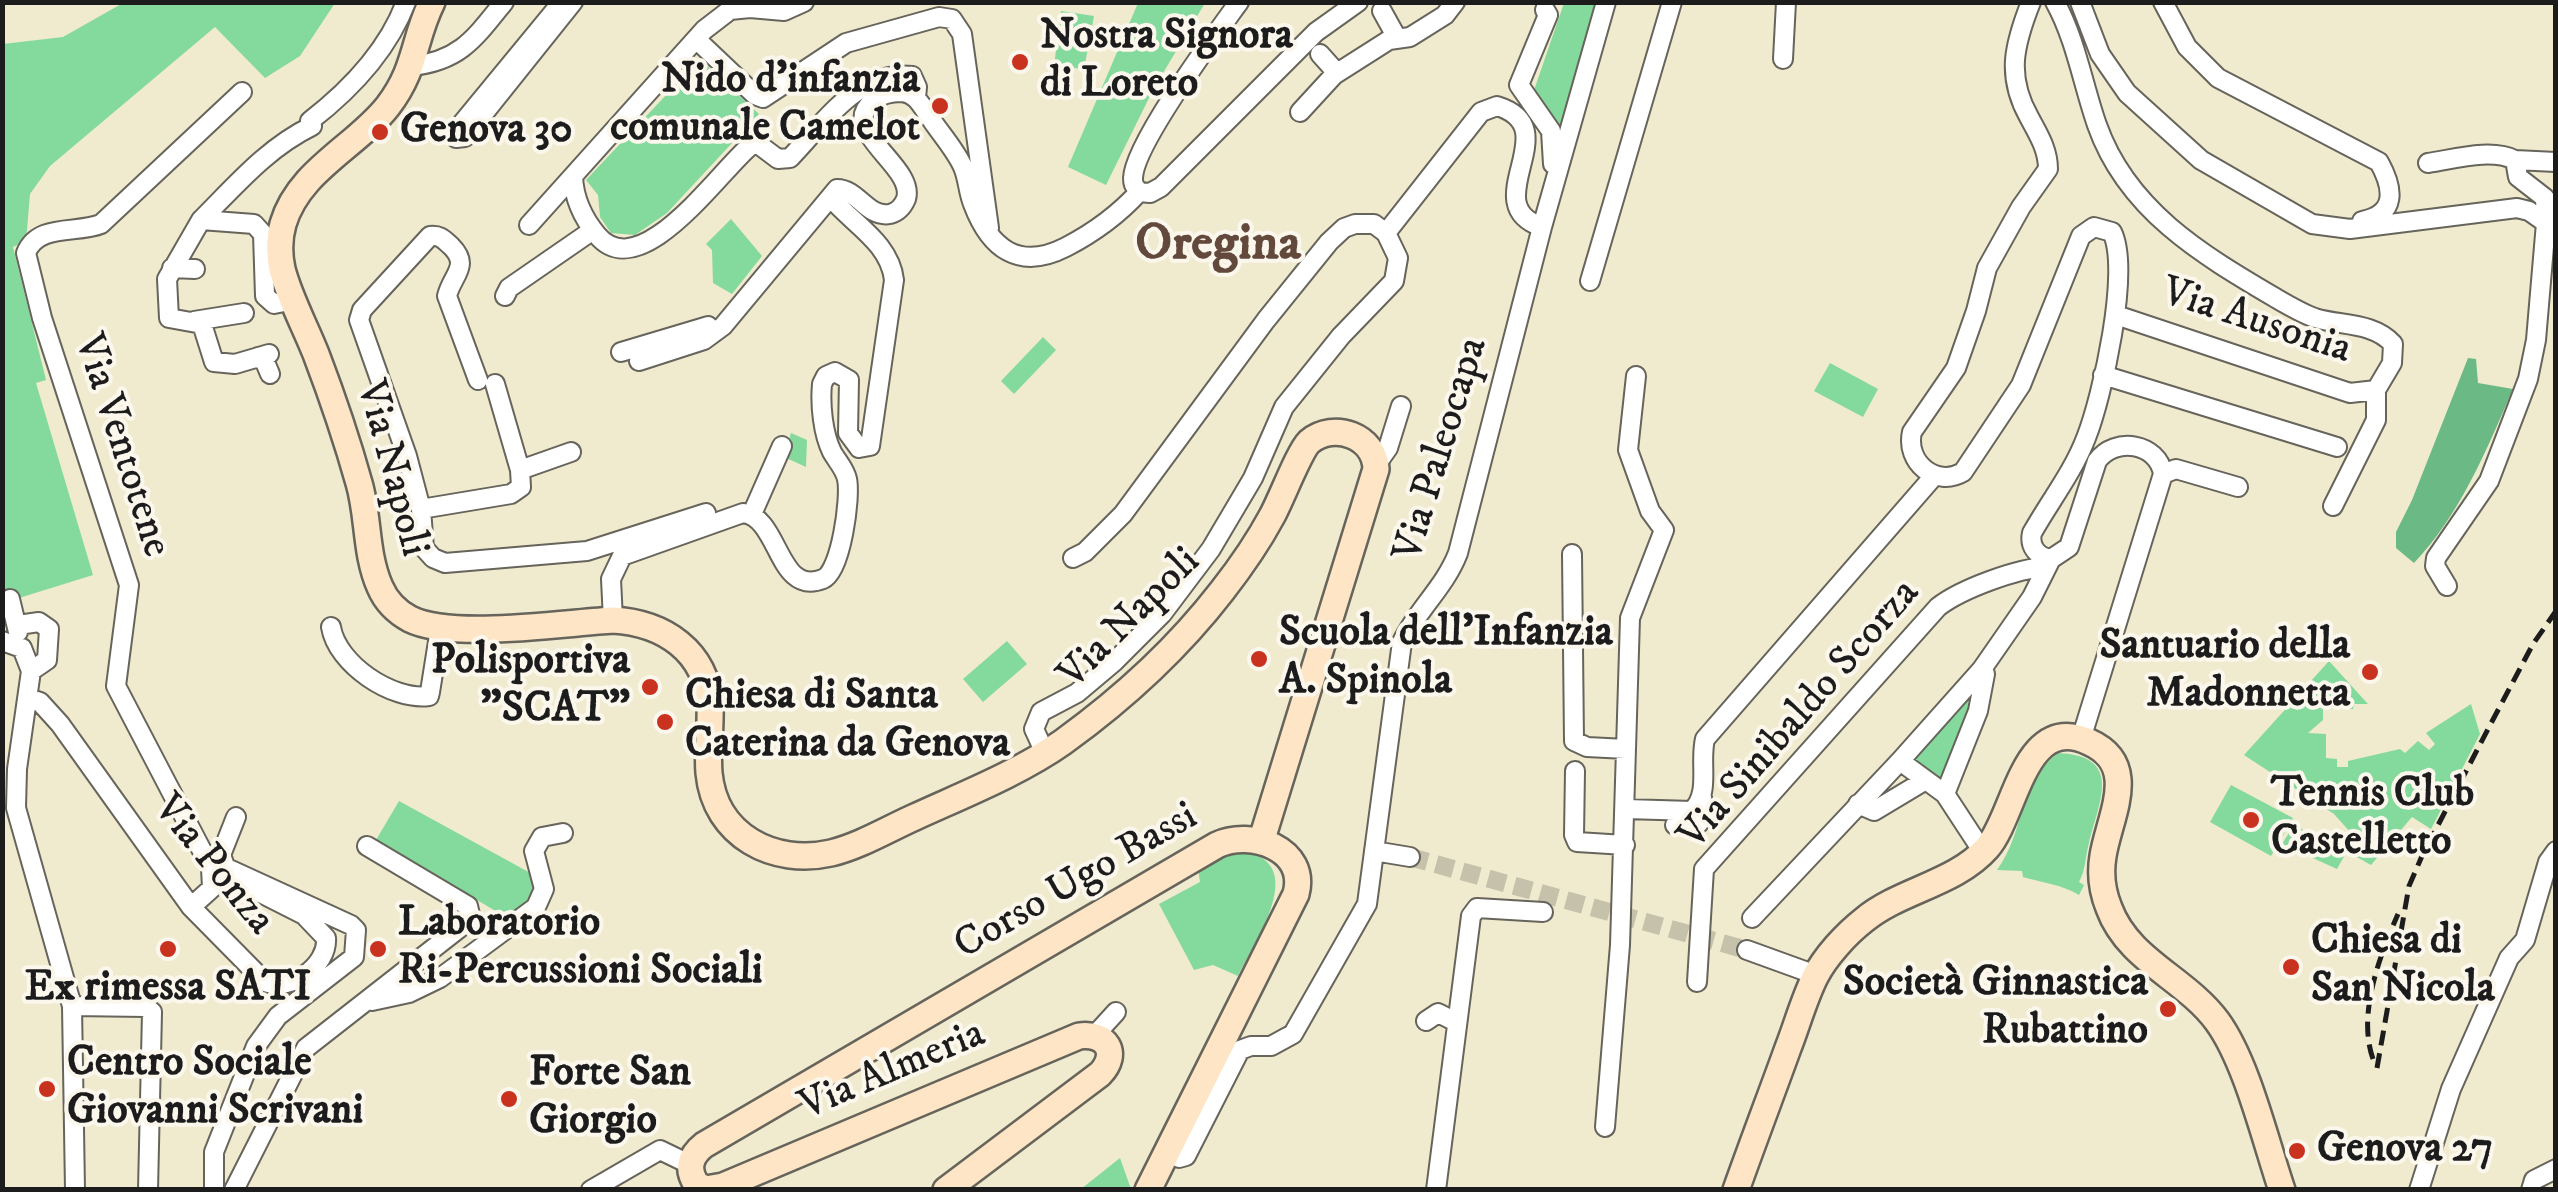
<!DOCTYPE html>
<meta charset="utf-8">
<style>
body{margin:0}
#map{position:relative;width:2558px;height:1192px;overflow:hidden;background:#f0eacf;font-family:"IM FELL DW Pica",serif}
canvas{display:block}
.frame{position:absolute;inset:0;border:5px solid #1c1c1c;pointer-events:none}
</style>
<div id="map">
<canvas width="2558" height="1192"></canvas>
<div class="frame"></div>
</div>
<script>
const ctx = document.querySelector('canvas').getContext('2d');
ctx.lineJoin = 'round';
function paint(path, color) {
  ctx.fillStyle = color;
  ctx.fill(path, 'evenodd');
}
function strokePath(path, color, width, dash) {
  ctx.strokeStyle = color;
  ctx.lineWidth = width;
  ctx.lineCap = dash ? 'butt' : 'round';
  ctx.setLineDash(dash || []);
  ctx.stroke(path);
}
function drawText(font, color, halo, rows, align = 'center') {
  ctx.font = font + ' "IM FELL DW Pica",serif';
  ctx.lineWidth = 8;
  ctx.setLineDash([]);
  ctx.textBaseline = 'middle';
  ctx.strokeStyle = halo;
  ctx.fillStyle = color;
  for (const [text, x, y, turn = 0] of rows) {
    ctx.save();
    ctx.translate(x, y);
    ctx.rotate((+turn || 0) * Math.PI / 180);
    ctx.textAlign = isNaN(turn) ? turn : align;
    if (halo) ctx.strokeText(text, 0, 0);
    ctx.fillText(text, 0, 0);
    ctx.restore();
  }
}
const green = new Path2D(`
 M123,3H335L300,56L265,78L215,27L50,166L30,194L26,241L13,247L46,380L36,383L93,575L3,603V44L63,37Z
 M1138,3H1205L1154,88L1106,185L1068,167Z
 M1564,3H1599L1560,136L1531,99Z
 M1061,11L1094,16L1084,69L1054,66Z
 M700,59L759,114L667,213L635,235L611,233L600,217L598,195L586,180Z
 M731,219L762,256L732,294L713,283L712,250L706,244Z
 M1043,337L1056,350L1014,394L1001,381Z
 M1830,363L1878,389L1863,417L1814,391Z
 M791,433L807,440L806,467L784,457Z
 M1007,641L1027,664L983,702L963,679Z
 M2329,661L2368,704H2354L2353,709L2323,708V720L2308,733L2326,734V758L2337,759V767H2348V761L2400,749L2405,753L2418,741L2429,750L2435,744L2426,733L2471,704L2480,734L2431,829L2412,817L2371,865L2353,855L2360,843L2334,814L2244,755Z
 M1964,699L1974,704L1946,778L1933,781L1919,767L1914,755Z
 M2058,753C2124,756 2099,801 2089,843C2085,857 2086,869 2079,882L2084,885L2079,895C2061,884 2043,883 2023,877L2022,871L1997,870C2026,830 2017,784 2058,753Z
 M2231,785L2293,818L2271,856L2210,822Z
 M399,801L534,875C537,893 525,912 509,919L376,840Z
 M2294,825L2346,853L2337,869L2282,844Z
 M1240,851C1312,860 1255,941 1238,976L1213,965L1194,970L1159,904L1200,882L1198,869Z
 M1120,1158L1131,1189H1081Z`);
const forest = new Path2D(`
 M2468,358L2476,359L2478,383L2513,389C2487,449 2460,515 2414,563L2396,548V532L2412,500Z`);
const streetTunnel = new Path2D(`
 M1410,857L1747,950`);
const street = new Path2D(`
 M562,2L455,132L456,138L465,137L573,2
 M2031,2C2014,45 2006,76 2029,117C2038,134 2048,149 2048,169L2021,207L1987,268L1976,311L1956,368L1912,432C1905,462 1936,488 1963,472L2021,385L2081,236L2094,227L2112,232C2131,270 2102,398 2086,438C2073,472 2050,501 2032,533C2029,546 2037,557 2051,559L2069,547L2097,461C2115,436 2158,443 2163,474L2081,739
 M2055,2C2076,40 2083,85 2097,125C2127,210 2201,254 2274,297C2286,304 2301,313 2315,318C2341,326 2373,322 2393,344L2392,363L2376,390L2350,393L2116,315
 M2080,2L2100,54L2127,93L2201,160L2312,224L2350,229L2517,208L2529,211L2546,223L2536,340L2528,379L2489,481L2436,558L2435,566L2447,586
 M2163,2L2187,47L2218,78L2379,162C2394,189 2397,214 2362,221
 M750,8L784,11L804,2
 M1545,10L1548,15L1519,85L1551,131L1553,164
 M1382,11L1397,38
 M696,39L755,95L763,98L846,43L939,17L952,19L962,34L989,228
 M1320,54L1337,73
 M1783,59L1786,2
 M412,66C460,61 475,38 504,2
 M1300,112L1334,75L1389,40L1410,37L1445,15L1455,2
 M310,121C350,90 388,50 406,2
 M2515,160L2556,162
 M2428,163C2455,159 2491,148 2515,160L2518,177L2545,198L2546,223
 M573,177C574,198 583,218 597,235C640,287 718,173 750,146L758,144L778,159L790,158C822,125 859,69 912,76L917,87L916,98
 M1139,192C1135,186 1133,186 1133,178C1134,144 1216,34 1239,2
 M201,220C236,185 267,148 312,126
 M529,225L704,30L730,10L750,8L756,2
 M1386,233L1481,112L1497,106C1569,128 1474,204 1542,227
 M172,268L195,269
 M1590,281L1672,2
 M505,296L509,288L593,230
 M194,321L244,313
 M621,352L708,326
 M269,354L235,364L214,362L202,324L169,318L167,279L201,220L254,224L263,234L265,296L274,304L294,300
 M258,357L265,362L270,374
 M639,361L704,340L723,326L837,189C858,189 867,218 890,214C898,212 903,206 906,199C916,166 837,131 873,101C880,95 891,92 901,92C916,93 921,105 929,116C939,132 955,149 963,167C968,178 968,192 973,204C990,249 1019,271 1066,247C1093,233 1118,215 1139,192L1150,193L1161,187L1316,32L1358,2
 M2103,375L2337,447
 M478,380L447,296C452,275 471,266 451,246C443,239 440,235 430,236L362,310L359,320L407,456L421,509L424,548L433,558L445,563L587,551L706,513
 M1376,465L1388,448L1401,406
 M520,470L571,452
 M2163,474L2176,469L2238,487
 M2333,506L2376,420V390
 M421,509L511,494L521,487L520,470L495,384
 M752,514L782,446
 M1572,554L1574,741L1587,747L1626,749
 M10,599L18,632
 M613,620L611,579L622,556L743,513C780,517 777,597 823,579C841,572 851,497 847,479C845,469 837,461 832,452C823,434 820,405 822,384L826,376L835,372L849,380L848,433L859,448L870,446L894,280C890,243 853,224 831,198
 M18,625L39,622L49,629L47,660L31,671
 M331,627C337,664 392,701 429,696L430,692L440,629
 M2,641L22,648L31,671L17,769L16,808L72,1006L75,1190
 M1982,669L1900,761L1945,794L1983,852
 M28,698L40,702L60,724L191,907L265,982C291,992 328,966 326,938L304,915L229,877L231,870L351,925L356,930L354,957L278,1016L256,1046L214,1152V1190
 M1045,753L1034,729L1041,712L1077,693L1115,661L1162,614L1211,549L1253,478L1284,407L1341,336L1394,281L1398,258L1386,233L1374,224H1355L1344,228L1329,242L1266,320L1123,514L1085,552L1073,558
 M1575,771L1574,835L1577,842L1625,845
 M1945,794L1978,711L1985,674L1982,669L2032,597L2051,559
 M1858,804L1874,811L1924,781
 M1626,809L1692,811C1711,793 1699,763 1705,739L1934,476
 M1675,825L1699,823L1702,797
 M1374,851L1410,857
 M229,877L221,855L236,817
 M191,907L212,888L211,868L116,686L129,585L42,318L26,253C38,223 77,234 101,224L242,92
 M1752,918L1900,761
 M1747,950L1816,975
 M1697,982L1704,869L1938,607C1961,589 2018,568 2047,567
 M372,1001L409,993L440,978L536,907L544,889L534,851L542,837L563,833
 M72,1006L146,1007L152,1012L148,1190
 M1426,1021L1438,1013L1456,1022
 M1095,1035L1116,1012
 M1605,1127L1620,945L1630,618L1664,530L1650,511L1628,450L1636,376
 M1168,1151L1179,1158L1186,1156L1240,1050L1251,1046H1271L1293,1034L1367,904L1402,642C1417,610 1445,587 1458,553L1542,227L1606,2
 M234,1190L306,1048L471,919L468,906L367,846
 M591,1190L660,1150L691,1165
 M1436,1190L1471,916L1477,908L1543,912
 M2419,1190L2451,1089L2509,958L2525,940L2548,862L2556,851
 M2531,1190L2534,1180L2556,1169`);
const secondary = new Path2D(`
 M432,2C413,40 417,68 388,106C356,147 299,170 283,224C279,238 279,255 282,269C289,297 305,326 316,354C332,396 347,440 359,483C369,517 365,553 380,587C386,601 397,612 410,619C452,640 563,623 613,620C664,623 706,651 710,705C711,728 707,751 709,773C715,836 774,866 831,853C860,846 888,829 915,817C963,795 1019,773 1063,742C1121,700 1178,648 1222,591C1240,568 1258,542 1272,516C1281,500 1299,452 1309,442C1334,421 1375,436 1376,469L1262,839
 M946,1190L1100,1074C1120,1053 1106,1032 1079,1036L723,1186L706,1189L697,1185C686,1169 690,1156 704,1145L1217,845C1251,829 1308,849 1296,894L1148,1190
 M1736,1190C1753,1142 1771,1095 1788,1048C1797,1025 1804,999 1815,977C1825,957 1846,934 1864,920C1900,890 1955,884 1987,848C2016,815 2023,712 2089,742C2141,765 2109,817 2103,856C2100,874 2102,891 2109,908C2128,960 2185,978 2217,1021C2247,1062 2265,1140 2282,1190`);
const rail = new Path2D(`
 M2373,1059C2357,1014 2380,955 2398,914
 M2377,1068L2409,886L2422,856L2488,729L2533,644L2556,611`);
const markers = [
 [1020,62,10,"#c8321e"],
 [940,106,10,"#c8321e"],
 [380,132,10,"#c8321e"],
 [1259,659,10,"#c8321e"],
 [2370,672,10,"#c8321e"],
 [650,687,10,"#c8321e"],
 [665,722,10,"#c8321e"],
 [2251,820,10,"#c8321e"],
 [168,949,10,"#c8321e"],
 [378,949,10,"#c8321e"],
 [2291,967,10,"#c8321e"],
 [2168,1009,10,"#c8321e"],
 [47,1089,10,"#c8321e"],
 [509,1099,10,"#c8321e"],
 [2297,1151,10,"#c8321e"]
];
const poiNames = [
 ["Nostra Signora",1040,38],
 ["di Loreto",1040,86],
 ["Nido d'infanzia",920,82,"right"],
 ["comunale Camelot",920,130,"right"],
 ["Genova 30",400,132],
 ["Scuola dell'Infanzia",1279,635],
 ["A. Spinola",1279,683],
 ["Santuario della",2350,648,"right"],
 ["Madonnetta",2350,696,"right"],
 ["Polisportiva",630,663,"right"],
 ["\"SCAT\"",630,711,"right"],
 ["Chiesa di Santa",685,698],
 ["Caterina da Genova",685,746],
 ["Tennis Club",2271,796],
 ["Castelletto",2271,844],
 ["Laboratorio",398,925],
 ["Ri-Percussioni Sociali",398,973],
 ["Chiesa di",2311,943],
 ["San Nicola",2311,991],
 ["Società Ginnastica",2148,985,"right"],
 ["Rubattino",2148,1033,"right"],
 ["Ex rimessa SATI",168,990,"center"],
 ["Centro Sociale",67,1065],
 ["Giovanni Scrivani",67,1113],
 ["Forte San",529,1075],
 ["Giorgio",529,1123],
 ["Genova 27",2317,1151]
];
const streetNames = [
 ["Via Ausonia",2256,323,18],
 ["Via Ventotene",120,446,72],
 ["Via Paleocapa",1443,450,-73],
 ["Via Napoli",390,469,75],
 ["Via Napoli",1131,620,-45],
 ["Via Sinibaldo Scorza",1801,716,-49],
 ["Via Ponza",212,866,51],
 ["Corso Ugo Bassi",1077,883,-30],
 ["Via Almeria",893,1072,-23]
];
const districtNames = [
 ["Oregina",1218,247]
];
paint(green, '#84d99c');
paint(forest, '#6bb984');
strokePath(streetTunnel, '#c6c1ab', 18, [18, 9]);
strokePath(street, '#66645b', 22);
strokePath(secondary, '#66645b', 30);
strokePath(street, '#fff', 18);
strokePath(secondary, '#fde5c5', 25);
strokePath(rail, '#1c1c1c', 5, [15, 8]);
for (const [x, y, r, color] of markers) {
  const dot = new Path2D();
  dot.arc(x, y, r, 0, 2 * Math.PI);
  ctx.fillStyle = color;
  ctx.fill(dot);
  strokePath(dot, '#fbf7ec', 4);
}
drawText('bold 42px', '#1c1c1c', '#fbf7ec', poiNames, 'left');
drawText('42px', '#1c1c1c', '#fbf7ec', streetNames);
drawText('bold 52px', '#63493c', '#fbf7ec', districtNames);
</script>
